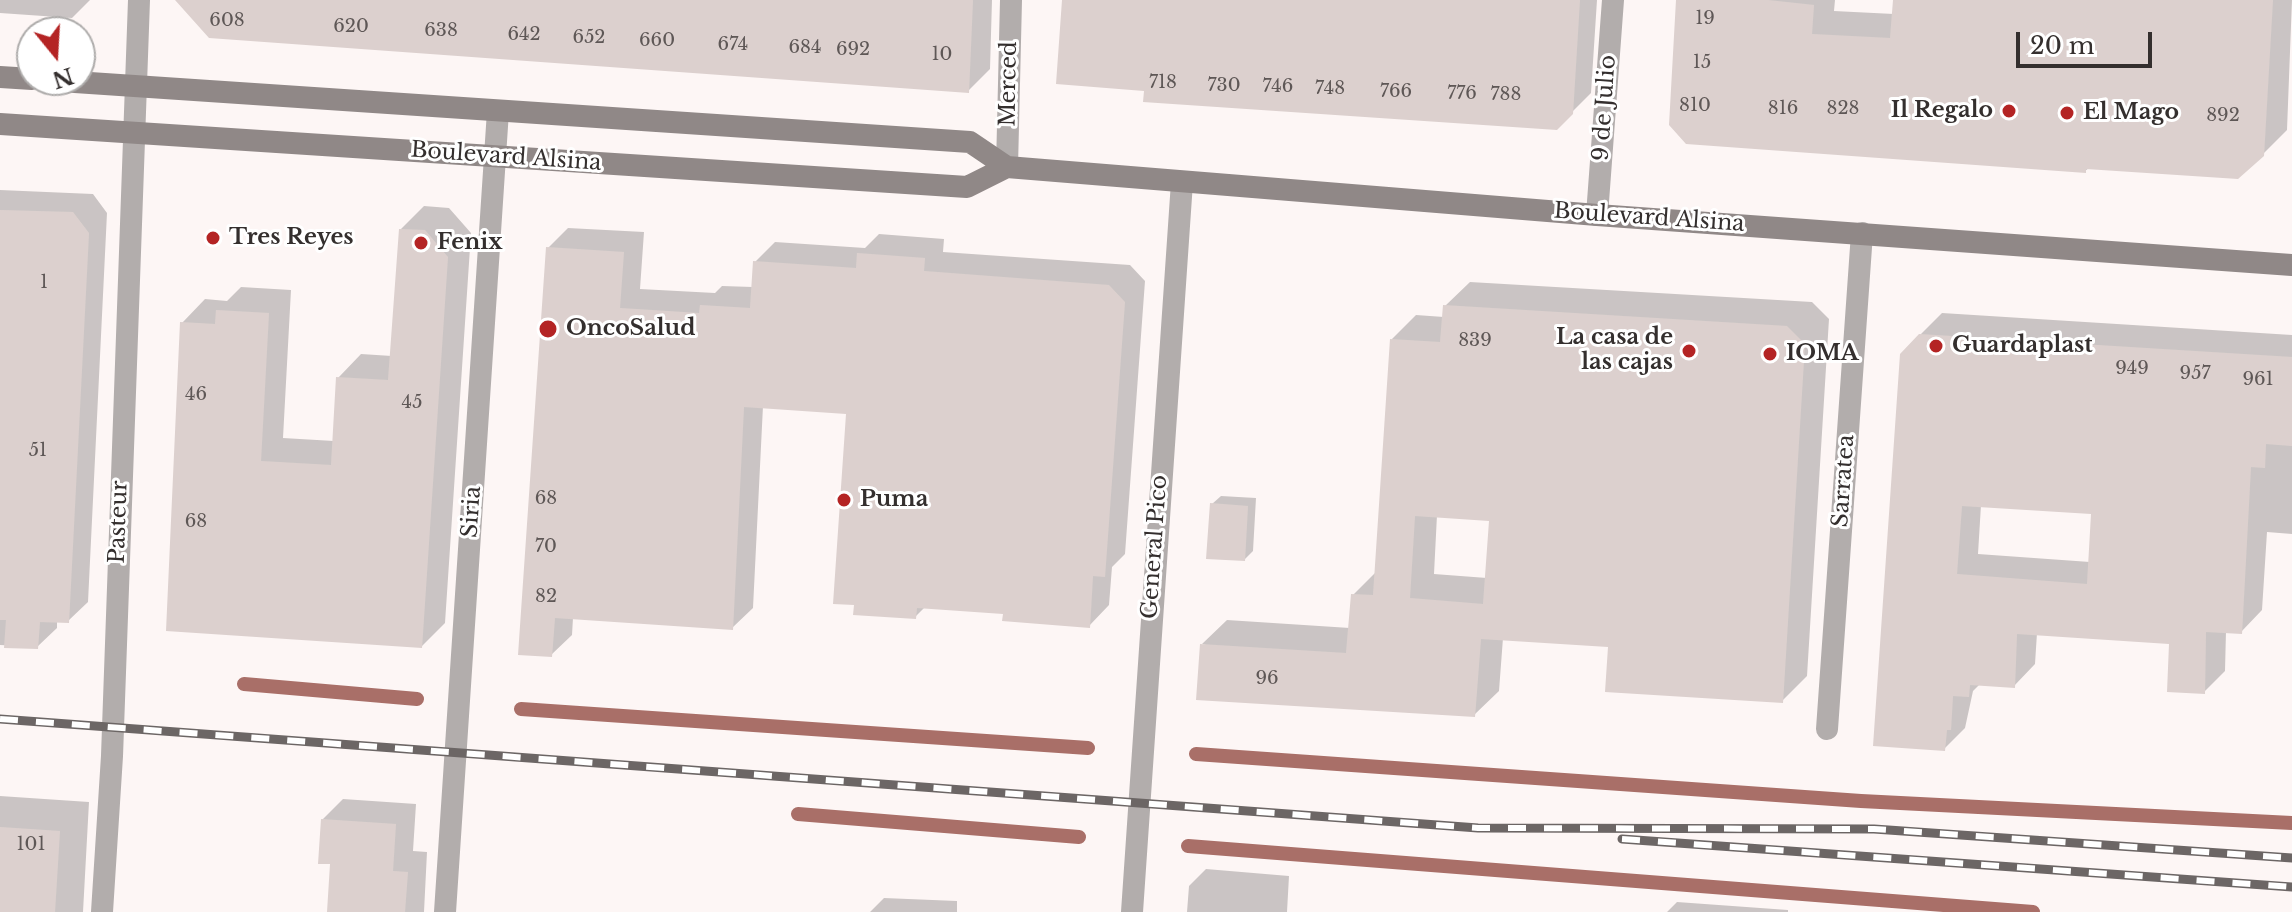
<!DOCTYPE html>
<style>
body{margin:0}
#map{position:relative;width:2292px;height:912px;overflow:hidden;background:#fdf6f5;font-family:"Libre Baskerville",serif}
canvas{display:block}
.north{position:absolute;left:16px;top:16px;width:80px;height:80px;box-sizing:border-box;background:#fff;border:2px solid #aeacab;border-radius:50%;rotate:162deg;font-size:22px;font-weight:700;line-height:32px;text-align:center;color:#342f2e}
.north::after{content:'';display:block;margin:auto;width:28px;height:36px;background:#b42424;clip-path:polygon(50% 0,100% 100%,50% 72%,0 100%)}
.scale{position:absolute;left:2016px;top:32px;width:136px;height:36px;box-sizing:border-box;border:4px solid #342f2e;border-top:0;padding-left:10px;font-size:24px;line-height:28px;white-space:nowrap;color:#342f2e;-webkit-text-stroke:6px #fff;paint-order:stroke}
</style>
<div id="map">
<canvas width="2292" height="912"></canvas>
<div class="north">N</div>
<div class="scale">20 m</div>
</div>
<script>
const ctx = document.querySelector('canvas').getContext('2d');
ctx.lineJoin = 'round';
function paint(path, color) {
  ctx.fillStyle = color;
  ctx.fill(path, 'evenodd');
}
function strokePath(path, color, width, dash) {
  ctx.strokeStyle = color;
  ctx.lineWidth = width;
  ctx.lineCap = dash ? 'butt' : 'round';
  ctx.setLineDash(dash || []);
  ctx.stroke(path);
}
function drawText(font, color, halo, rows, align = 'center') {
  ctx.font = font + ' "Libre Baskerville",serif';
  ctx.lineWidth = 6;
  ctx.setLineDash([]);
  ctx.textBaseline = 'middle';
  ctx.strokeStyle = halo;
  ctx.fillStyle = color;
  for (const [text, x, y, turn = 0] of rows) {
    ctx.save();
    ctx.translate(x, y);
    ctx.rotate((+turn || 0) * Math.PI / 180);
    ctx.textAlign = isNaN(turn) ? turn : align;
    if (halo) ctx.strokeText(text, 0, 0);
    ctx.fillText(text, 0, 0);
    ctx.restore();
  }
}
const shadow = new Path2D(`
 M0,0H90L72,18L0,13Z
 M194,0H992L990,69L968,91Z
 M1064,0H1597L1591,93L1556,128L1146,89Z
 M1678,0H1835L1834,11L1894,14L1895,0H2292L2287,130L2263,154L2089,168L2085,171Z
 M0,190L93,194L107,213L88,602L68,621H57V628L37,647L0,645Z
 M424,206L449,208L471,233L445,623L422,646L168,629L182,323L205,299L227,301L241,287L291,290L283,438L334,441L338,378L361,354L392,356L401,229Z
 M568,228L644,232L640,289L715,293L722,286L753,287L755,262L775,242L865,248L879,234L944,239L943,252L1130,265L1145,281L1125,554L1112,567L1109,605L1089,626L1005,612L925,607L915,617L849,412L763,406L753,608L732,628L573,618L572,635L551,655L548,248Z
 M1470,282L1812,302L1829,319L1807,676L1782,701L1610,645L1503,638L1499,691L1474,715L1202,644L1227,620L1350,628L1353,595L1377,571L1392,339L1416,315L1444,317L1445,306ZM1437,515L1491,519L1487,578L1434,574Z
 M1942,313L2292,335V534L2267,532L2262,610L2241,632L2226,631L2225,671L2204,692L2171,642L2037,633L2035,664L2014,686L1980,684L1973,691L1965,728L1944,749L1920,335ZM1981,505L2094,512L2090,562L1978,554Z
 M1221,496L1256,498L1253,551L1245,559L1212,504Z
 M0,796L89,802L83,912H0Z
 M343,799L416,804L413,851L427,852L424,912H329L332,863L322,820Z
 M1206,869L1289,876L1287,912H1187L1189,886Z
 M884,898L957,901V912H870Z
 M1677,902L1788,910V912H1667Z`);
const stream = new Path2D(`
 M244,684L417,699
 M521,709L1088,748
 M1196,754L1861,801L2292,823
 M798,814L1079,837
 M1188,846L2033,912`);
const building = new Path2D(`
 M175,0H973L969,93L209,38Z
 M1062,0H1580L1573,114L1557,130L1143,102L1144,91L1056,84Z
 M1676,0H1768L1814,5L1812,34L1890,38L1893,0H2273L2264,156L2238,179L2086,169V173L1686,144L1669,125Z
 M0,210L73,212L89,233L69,623L40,622L38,649L4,648L6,620H0Z
 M399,229L425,230L448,257L422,648L166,631L180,322L215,324L216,310L269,313L261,461L331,465L336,377L388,380Z
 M546,247L624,252L620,308L699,313L700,305L750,308L753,261L856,268L857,253L925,258L924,271L1109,285L1125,302L1105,577L1093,576L1090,628L1002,621L1003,614L917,608L916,619L853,615L854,605L833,604L846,414L744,407L733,630L555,618L552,657L518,655Z
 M1443,305L1787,326L1805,344L1783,703L1605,692L1608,647L1481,639L1475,717L1196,700L1200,644L1346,653L1351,594L1373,595L1390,339L1440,342ZM1415,516L1489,521L1483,604L1410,598Z
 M1919,334L2292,357V446L2266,444L2265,468L2251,467L2242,634L2206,632L2205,694L2167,692L2169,644L2017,634L2015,688L1970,685L1969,697L1953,696L1951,730H1947L1945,751L1873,746L1900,354ZM1962,506L2091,514L2087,584L1957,574Z
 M1210,503L1248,506L1245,561L1206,559Z
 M321,819L396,824L393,871L408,872L405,912H327L330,864H318Z
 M0,827L60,831L55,912H0Z`);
const minor = new Path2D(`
 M1597,215L1613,0
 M1827,729L1862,233
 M102,912L112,756L139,0
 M445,912L498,111
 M1132,912L1182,182`);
const tertiary = new Path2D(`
 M1007,167L1011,0`);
const secondary = new Path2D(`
 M0,77L32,79
 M45,80L970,142L1007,167L1597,215L2292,265
 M0,124L967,187L1007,167`);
const rail = new Path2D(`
 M0,719L1478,828L1874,829L2292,858
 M1622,839L2292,887`);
const markers = [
 [2009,111,8,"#b42424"],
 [2067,113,8,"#b42424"],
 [213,238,8,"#b42424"],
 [421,243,8,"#b42424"],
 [548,329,10,"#b42424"],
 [1936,346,8,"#b42424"],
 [1689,351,8,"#b42424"],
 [1770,354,8,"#b42424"],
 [844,500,8,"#b42424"]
];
const numberNames = [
 ["19",1705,19],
 ["608",227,21],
 ["620",351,27],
 ["638",441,31],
 ["642",524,35],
 ["652",589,38],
 ["660",657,41],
 ["674",733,45],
 ["684",805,48],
 ["692",853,50],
 ["10",942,55],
 ["15",1702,63],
 ["718",1163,83],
 ["730",1224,86],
 ["746",1278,87],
 ["748",1330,89],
 ["766",1396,92],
 ["776",1462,94],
 ["788",1506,95],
 ["810",1695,106],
 ["816",1783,109],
 ["828",1843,109],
 ["892",2223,116],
 ["1",44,283],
 ["839",1475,341],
 ["949",2132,369],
 ["957",2195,374],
 ["961",2258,380],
 ["46",196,395],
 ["45",412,403],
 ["51",38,451],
 ["68",546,499],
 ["68",196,522],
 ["70",546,547],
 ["82",546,597],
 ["96",1267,679],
 ["101",31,845]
];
const streetNames = [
 ["Merced",1009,84,-89],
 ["9 de Julio",1605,108,-86],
 ["Boulevard Alsina",506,157,4],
 ["Boulevard Alsina",1649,218,4],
 ["Sarratea",1844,481,-86],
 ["Siria",472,512,-86],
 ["Pasteur",119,522,-88],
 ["General Pico",1155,547,-86]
];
const poiNames = [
 ["Il Regalo",1993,111,"right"],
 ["El Mago",2083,113],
 ["Tres Reyes",229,238],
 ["Fenix",437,243],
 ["OncoSalud",566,329],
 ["La casa de",1673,338,"right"],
 ["las cajas",1673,363,"right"],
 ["Guardaplast",1952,346],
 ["IOMA",1786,354],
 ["Puma",860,500]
];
paint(shadow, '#0003');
strokePath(stream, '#a96f68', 14);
paint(building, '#dcd0ce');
strokePath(minor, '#b2adac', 22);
strokePath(tertiary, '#b2adac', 22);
strokePath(secondary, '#908887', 22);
strokePath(rail, '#6c6665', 9);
strokePath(rail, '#fff', 6, [18]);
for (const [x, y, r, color] of markers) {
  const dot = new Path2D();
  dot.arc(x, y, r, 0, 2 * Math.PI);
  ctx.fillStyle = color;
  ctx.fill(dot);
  strokePath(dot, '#fff', 3);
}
drawText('18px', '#5e5756', null, numberNames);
drawText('22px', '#342f2e', '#fff', streetNames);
drawText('bold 22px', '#342f2e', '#fff', poiNames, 'left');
</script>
